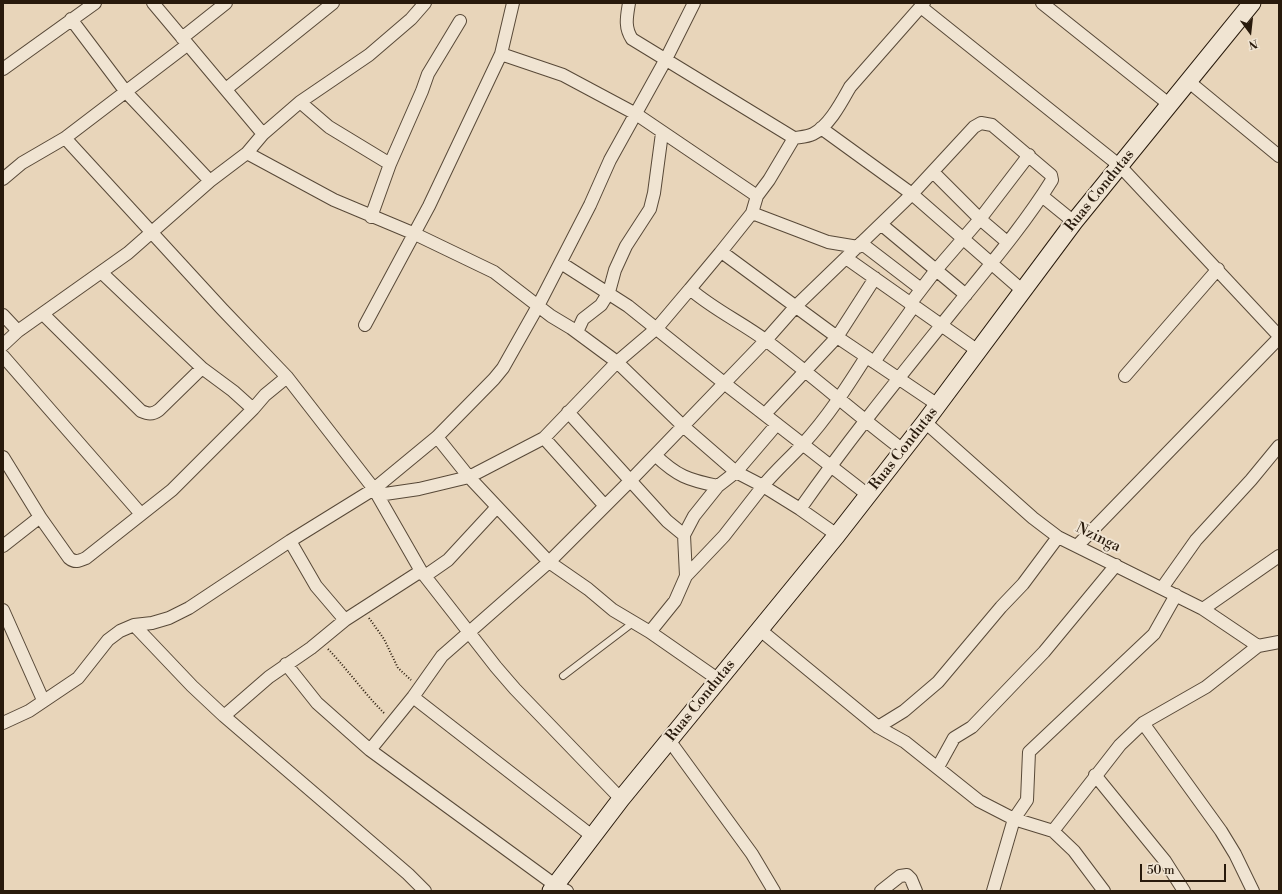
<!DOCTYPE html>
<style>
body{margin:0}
#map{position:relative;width:1282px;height:894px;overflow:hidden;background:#e8d5ba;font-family:"Libre Bodoni",serif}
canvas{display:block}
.frame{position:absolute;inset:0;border:4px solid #281a0c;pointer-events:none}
.north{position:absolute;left:1230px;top:12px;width:40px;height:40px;-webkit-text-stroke:3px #f0e4d2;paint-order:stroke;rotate:165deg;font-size:11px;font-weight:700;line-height:16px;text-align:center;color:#281a0c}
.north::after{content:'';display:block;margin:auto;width:14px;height:18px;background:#281a0c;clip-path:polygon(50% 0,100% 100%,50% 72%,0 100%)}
.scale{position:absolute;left:1140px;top:864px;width:86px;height:18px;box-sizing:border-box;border:2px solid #281a0c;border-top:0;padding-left:5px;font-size:12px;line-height:14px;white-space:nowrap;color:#281a0c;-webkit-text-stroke:3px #f0e4d2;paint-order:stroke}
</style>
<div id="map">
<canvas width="1282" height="894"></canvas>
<div class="frame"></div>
<div class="north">N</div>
<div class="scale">50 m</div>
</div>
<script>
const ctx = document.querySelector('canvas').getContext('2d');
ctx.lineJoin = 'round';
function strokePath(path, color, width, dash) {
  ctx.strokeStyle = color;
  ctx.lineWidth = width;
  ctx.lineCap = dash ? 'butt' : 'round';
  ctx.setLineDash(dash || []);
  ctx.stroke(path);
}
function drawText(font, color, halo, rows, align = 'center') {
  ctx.font = font + ' "Libre Bodoni",serif';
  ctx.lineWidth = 4;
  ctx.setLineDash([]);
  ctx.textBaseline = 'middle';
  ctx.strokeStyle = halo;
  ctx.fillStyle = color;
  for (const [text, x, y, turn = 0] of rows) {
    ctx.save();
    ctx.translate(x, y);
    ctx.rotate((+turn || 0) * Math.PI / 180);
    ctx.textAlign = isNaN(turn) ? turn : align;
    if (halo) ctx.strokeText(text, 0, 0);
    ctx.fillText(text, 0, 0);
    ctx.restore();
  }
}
const path = new Path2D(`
 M369,618L384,639L398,668L411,680
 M328,649C348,670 364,693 384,713`);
const lane = new Path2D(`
 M563,676L634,622`);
const street = new Path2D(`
 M153,3L263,134
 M629,3C627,16 624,27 632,39L794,138
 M1042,3L1170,105
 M921,7L1120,166L1279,336
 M71,19L126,92L210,181
 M182,38L226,3
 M501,54L563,75L636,114L757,196L769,180L794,138C800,137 807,137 813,134C829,126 841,103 850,87L924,3
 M3,69L95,3
 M1188,81L1279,156
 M226,89L333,3
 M300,102L329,127L390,164
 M821,128L912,194L1023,291
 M65,138L187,45
 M247,153L334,200L415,234L494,272L551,316L571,328L617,362L683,426L736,472L777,424
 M933,172L980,219L1007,242
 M3,179L22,163L65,138L222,309L287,377L374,489L421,571L496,667L515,689L621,799
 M757,196L752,213L720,253H723L837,337L938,405
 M1042,196L1074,222
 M752,213L828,242L858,247
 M371,217L390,164L422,91L428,74L460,21
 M882,225L936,270L910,304
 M861,243L921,289
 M846,258L978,351
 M561,263L628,306L724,383L868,495
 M101,272L202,368L233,391L253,409L265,395L287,377
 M690,289L720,253
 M966,295L936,270L980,219L1029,155
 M43,314L141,411C148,414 152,415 159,410L202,368
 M3,315L18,331
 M365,325L429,206L501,54L513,3
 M577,332L583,319L601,305L609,292L615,270L626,246L650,209L654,193L662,133
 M3,345L18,331L128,253L210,181L247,153L263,134L300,102L369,55L411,19L425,3
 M3,356L141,514
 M874,362L914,306
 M1125,376L1218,269
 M568,412L667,521L684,535
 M765,414L837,337L875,278
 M925,422L1033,518L1058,537L1203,609L1258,646L1279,642
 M437,437L469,477L544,438L617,362L657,328L690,289C714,310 743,323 768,342C814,377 857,415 903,450
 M544,438L605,506
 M655,455C677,476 688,480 718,486L736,472L763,486C775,471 790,458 803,444C827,418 847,387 866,357
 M3,457L40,517L69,558C75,563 79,561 86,558L172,490L253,409
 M378,495L419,489L469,477L549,562L588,589L613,610L650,632L719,680
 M290,541L316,586L345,620
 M3,546L40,517
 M1077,546L1279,338
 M425,576L448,560L497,507
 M686,576L684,535L694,516L718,486
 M1162,588L1196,540L1251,480L1279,446
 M1203,609L1279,556
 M3,610L43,700
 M134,625L192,686L224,716L408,874L425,891
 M759,629L878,727L905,742L979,801L1014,819L1053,831L1120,745L1143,723L1206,687L1258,646
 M650,632L675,601L686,576L724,536L763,486L800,509L837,535
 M286,664L317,703L370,750
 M413,697L592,836
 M224,716L269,677L311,648L345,620L421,571
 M3,723L29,711L78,678L108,640L120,631L134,625L152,623L169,618L189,608L290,541L374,489L437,437L494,379L503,368L538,306L590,205L610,160L666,59L694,3
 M1143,723L1221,831L1235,854L1253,891
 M878,727L904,711L938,682L1001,607L1023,584L1058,537
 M669,740L752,854L774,891
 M938,767L954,738L972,727L1018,679L1044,652L1116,565
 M1095,775L1165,861L1184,891
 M1053,831L1074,851L1104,891
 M567,891L555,885L370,750L413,697L442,656L549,562L631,480L766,340L796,306L912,194L974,127L981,123L992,125L1051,175L1052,180C1024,225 989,266 955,308C902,374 849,439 800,509
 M881,891L900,876L907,875L911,879L916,891
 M993,891L1014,819L1027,800L1029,752L1154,634L1176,595`);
const secondary = new Path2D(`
 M551,891L621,799L837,535L925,422L1074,222L1252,3`);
const streetNames = [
 ["Ruas Condutas",1100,191,-51],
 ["Ruas Condutas",904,449,-52],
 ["Nzinga",1098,538,26],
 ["Ruas Condutas",701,701,-51]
];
strokePath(lane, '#584938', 8);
strokePath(street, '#584938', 14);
strokePath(secondary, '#281a0c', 19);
strokePath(path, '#281a0c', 2, [1, 2]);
strokePath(lane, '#f0e4d2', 6);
strokePath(street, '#f0e4d2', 12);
strokePath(secondary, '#f0e4d2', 17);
drawText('15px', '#281a0c', '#f0e4d2', streetNames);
</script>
